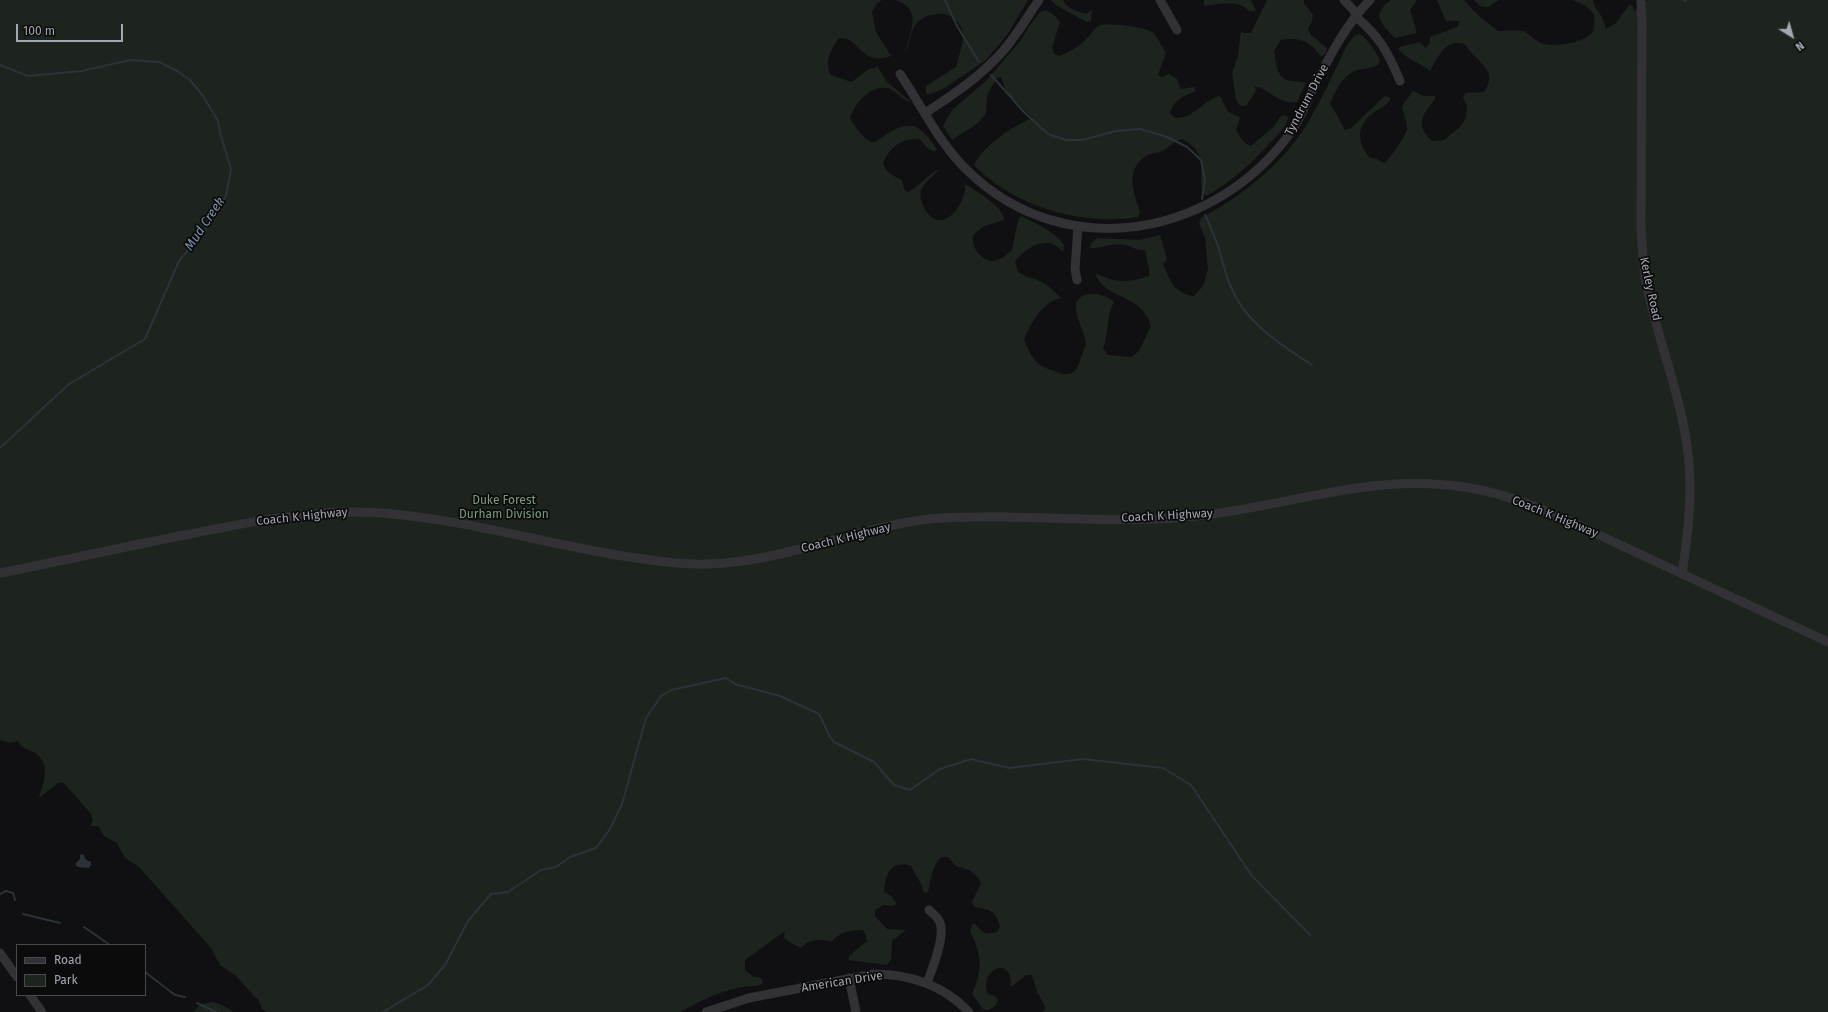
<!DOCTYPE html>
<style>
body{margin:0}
#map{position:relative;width:1828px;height:1012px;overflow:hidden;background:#101012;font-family:"Fira Sans",sans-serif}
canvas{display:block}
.legend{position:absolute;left:16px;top:944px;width:130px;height:52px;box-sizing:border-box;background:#0b0b0c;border:1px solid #48494e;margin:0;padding:5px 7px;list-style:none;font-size:12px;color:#a3a7b1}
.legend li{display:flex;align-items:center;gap:8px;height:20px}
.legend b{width:20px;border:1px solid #48494e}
.north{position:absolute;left:1772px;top:16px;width:40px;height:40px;-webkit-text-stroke:3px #0b0b0c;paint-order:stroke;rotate:143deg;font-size:11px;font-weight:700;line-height:16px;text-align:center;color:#a3a7b1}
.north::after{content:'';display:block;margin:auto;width:14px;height:18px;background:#a3a7b1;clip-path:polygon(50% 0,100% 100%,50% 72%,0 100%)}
.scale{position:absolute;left:16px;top:24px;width:107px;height:18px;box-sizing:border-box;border:2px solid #a3a7b1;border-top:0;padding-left:5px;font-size:12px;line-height:14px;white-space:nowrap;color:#a3a7b1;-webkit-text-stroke:3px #0b0b0c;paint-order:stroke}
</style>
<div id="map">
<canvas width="1828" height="1012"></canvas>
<ul class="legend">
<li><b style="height:5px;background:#323236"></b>Road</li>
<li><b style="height:11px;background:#1d241e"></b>Park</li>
</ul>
<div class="north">N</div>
<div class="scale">100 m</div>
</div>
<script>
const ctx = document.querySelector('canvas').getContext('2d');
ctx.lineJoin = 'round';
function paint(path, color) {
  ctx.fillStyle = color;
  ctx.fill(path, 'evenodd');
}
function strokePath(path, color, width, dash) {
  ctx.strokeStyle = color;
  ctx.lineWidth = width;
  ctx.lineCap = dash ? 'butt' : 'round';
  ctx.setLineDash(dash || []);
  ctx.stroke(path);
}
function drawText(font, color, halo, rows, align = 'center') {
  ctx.font = font + ' "Fira Sans",sans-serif';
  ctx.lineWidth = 3.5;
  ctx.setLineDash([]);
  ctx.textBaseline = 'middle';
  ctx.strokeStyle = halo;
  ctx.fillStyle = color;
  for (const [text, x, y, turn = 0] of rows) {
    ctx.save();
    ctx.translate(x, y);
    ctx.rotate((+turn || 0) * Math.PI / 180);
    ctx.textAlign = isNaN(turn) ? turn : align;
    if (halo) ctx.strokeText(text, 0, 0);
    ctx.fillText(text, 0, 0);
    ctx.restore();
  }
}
const green = new Path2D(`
 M0,0H882L877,3L872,12L876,32L891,56C860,67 860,36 839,38C831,49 824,62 831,75L851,82C863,75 864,69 878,67L886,81L911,102C901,100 896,90 887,88C869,85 855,104 850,118C857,130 862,138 874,143C887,134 907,117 922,131C928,136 932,143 937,149L934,152L926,147L920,139C901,138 890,147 883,163C886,173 893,176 902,180L904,189L908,192C920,186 928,174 940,169C934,175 924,183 921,190C918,200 927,218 938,220C954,222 967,196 965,184C976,191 1004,207 1004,220L984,226L973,235C971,246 979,259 992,261C1000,261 1006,255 1012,250L1018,220L1021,216C1037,224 1054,231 1064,245L1063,252C1060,249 1055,244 1050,243C1037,241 1023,251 1015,261L1018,272L1027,277L1035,279L1046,284L1061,298C1043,301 1031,323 1024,339C1028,351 1035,365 1048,369C1054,370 1060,375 1066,374C1074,374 1077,369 1080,361C1081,356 1085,349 1086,344C1086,328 1060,296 1092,294C1099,293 1108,297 1114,302C1106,315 1109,334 1103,348L1108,355L1131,357L1139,351L1151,326C1142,293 1104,300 1095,273C1116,283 1127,283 1149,276C1150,267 1146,259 1145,250C1135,251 1133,246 1124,245C1112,242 1102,249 1090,248L1091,243L1097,238L1140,240L1160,235L1167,259L1163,264C1170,281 1175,294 1194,296L1203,286L1208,269L1205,237L1199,224L1201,218C1244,195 1285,162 1310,119C1324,95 1335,70 1347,45L1355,35L1360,34C1368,40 1375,50 1380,60L1378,65C1371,69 1365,68 1357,70C1342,75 1337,90 1330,103L1345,130L1351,128L1385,96L1391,98C1387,107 1378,108 1372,114C1355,127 1358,144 1370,158L1377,159L1384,163C1391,158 1406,136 1407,128C1407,122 1403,113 1402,106L1413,91L1424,96H1435V99C1423,115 1414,125 1432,141L1444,140L1461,126L1466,117L1467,106L1463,97L1466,93L1484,92C1500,69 1476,63 1466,45C1446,37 1439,56 1430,71C1420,62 1407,60 1398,49L1402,46L1420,42L1426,48L1430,42V37L1457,27L1460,21H1446L1437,0H1464C1473,12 1486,21 1498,31C1505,31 1515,30 1523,31C1529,33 1534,40 1541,43C1553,48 1582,43 1591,34C1595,29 1595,22 1594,16C1592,7 1580,3 1572,0H1593L1594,5L1602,17L1606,29L1616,23L1629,5L1633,6L1634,11L1648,0H1828V1012H1043L1045,1008L1044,1004L1037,992L1032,975H1026L1011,987C1012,952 978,971 988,994L995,996L998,1000L995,1006L989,1010L983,1009L972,994C983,969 982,955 970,931L973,923C984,931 982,936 997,932L1000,926C995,910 990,910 975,907L972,902L981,883C976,873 968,868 957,867L948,857H941C932,867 931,878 928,892L924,893L921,884L911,866C891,859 885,875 884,892L891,896L897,904L892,906L884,905L875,910V916L887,929L906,930L892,941L891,959L887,965L849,960V956L867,941L866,936L863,930C851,930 838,932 832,942C822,938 807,940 801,948C795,944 789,943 784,938L785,931L745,960V970L752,976L761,978L763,982L759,986C733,985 704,998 681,1012H267L262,1009L259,1000L255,997L237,977L220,965L211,948L139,867L125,858L117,843L104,836L98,826H90L93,821L91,814L63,782L58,783L39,798C44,781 52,762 33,752C25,747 23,750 18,741L10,743L0,740Z
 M894,0H1028L1007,35L986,60L943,89L930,94H926V86L956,67C958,58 962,48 963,39C964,12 933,6 916,24C911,29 910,44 905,52C911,31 923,7 894,0Z
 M1051,0H1063C1067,9 1077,11 1086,14L1092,10L1091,21L1087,22L1057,6Z
 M1204,0H1251L1256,11H1248C1242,0 1216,4 1204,6Z
 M1267,0H1304V3L1313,15L1312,21L1308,29L1311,35L1327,48L1325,54L1321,57C1312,42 1298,36 1281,40L1274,51C1276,61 1276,76 1287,80C1293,82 1300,81 1306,83L1297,102C1279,105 1270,89 1254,86L1256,91L1246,106H1240L1236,99L1232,74L1238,56L1241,31L1244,33H1251Z
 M1391,0H1417L1410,10L1416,29V33L1395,38C1382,24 1370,15 1391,0Z
 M1474,0H1499L1488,7L1480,6Z
 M1046,10L1054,15L1060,22L1052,48L1054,54L1059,56C1069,53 1080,46 1087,38C1091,35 1094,28 1098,26C1106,22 1144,27 1152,32C1156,35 1163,48 1166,53L1158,75L1162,77L1169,74L1177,79L1181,89L1194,87L1196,91C1184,96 1174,99 1170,113L1175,118C1194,119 1203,100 1220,96L1228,112L1240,117L1236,130C1240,137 1243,143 1251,146L1274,126L1280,117L1284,115L1288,117L1287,122L1284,128C1258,156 1240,177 1206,196L1203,194C1197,171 1211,154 1182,139C1173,142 1171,145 1164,150C1158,153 1151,153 1146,156C1124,170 1134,193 1140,212L1138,217C1082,226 1014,207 974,165C982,147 1015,124 1033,118L1007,93L1001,77L997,78C994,84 988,91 987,98C986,104 988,110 984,116C976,128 963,131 952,140L943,126L952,110L987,80L1021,40L1030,25L1040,12Z
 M213,1002L222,1005L234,1012H193L201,1004Z`);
const water = new Path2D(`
 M83,854L86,860L91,862V865L89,868L78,867L75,864L80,859V855Z`);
const stream = new Path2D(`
 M945,0L957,26L979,62
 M1684,0L1686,1
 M0,65L28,76L82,71L130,60L159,62L177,71L190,80L203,96L218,121L220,133L231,169L226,196L202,234L179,261L145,339L69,384L0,448
 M991,75L1024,112L1048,134L1066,140H1082L1116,131L1140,129L1167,137L1187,147L1201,160L1205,180L1202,199
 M1205,215C1210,225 1214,236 1218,246C1222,259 1225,273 1230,285C1245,323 1280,344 1312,365
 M0,894L6,891L13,893L15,900
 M23,914L60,923
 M84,927L110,945
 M145,972L175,995L185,997
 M197,1003L216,1012
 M383,1012L428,985L445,965L468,921L491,894L508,892L541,870L556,867L570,857L596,848L610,829L622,804L646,718L661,696L671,690L726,678L735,684L780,696L819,714L830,737L834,742L874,762L894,785L910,790L940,769L971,759L1009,768L1083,759L1163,768L1191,785L1252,876L1310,935`);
const minor = new Path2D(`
 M1160,0L1177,30
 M1344,0L1357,14
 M1641,0L1642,23L1641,227C1642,246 1643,264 1646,282C1657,339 1681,394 1688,453C1693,493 1688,534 1682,574
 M1355,16C1380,37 1388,52 1400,81
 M900,74C922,106 940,145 969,172C1063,262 1207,239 1285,140C1297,125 1305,107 1313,89C1329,58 1345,25 1370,0
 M925,113C953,95 981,76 1003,51C1017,35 1027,17 1039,0
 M1077,280L1075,269L1078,226
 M0,573C62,561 123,547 185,535C250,522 315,508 381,513C463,519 542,543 623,556C651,560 679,565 707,564C784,562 854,528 929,519C954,516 979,517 1005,517C1074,518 1143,524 1212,514C1296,503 1378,473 1464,487C1524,496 1577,525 1631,550C1697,581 1762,611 1828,642
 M0,953L17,977
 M849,978L856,1012
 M927,983C932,969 948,932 938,919C936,916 932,913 929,910
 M30,995L42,1012
 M706,1012L749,998L873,974C910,974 943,985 969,1012`);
const streetNames = [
 ["Tyndrum Drive",1307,100,-62],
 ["Kerley Road",1650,289,78],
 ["Coach K Highway",1167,516,-3],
 ["Coach K Highway",302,517,-6],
 ["Coach K Highway",1555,517,22],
 ["Coach K Highway",846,538,-14],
 ["American Drive",842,982,-9]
];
const parkNames = [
 ["Duke Forest",504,501],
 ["Durham Division",504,515]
];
const waterNames = [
 ["Mud Creek",205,224,-56]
];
paint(green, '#1d241e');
paint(water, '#2b3239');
strokePath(stream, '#2b3239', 2);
strokePath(minor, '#323236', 9);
drawText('12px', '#a3a7b1', '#0b0b0c', streetNames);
drawText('12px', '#7c9a7e', '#0b0b0c', parkNames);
drawText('italic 13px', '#7d94a9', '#0b0b0c', waterNames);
</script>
